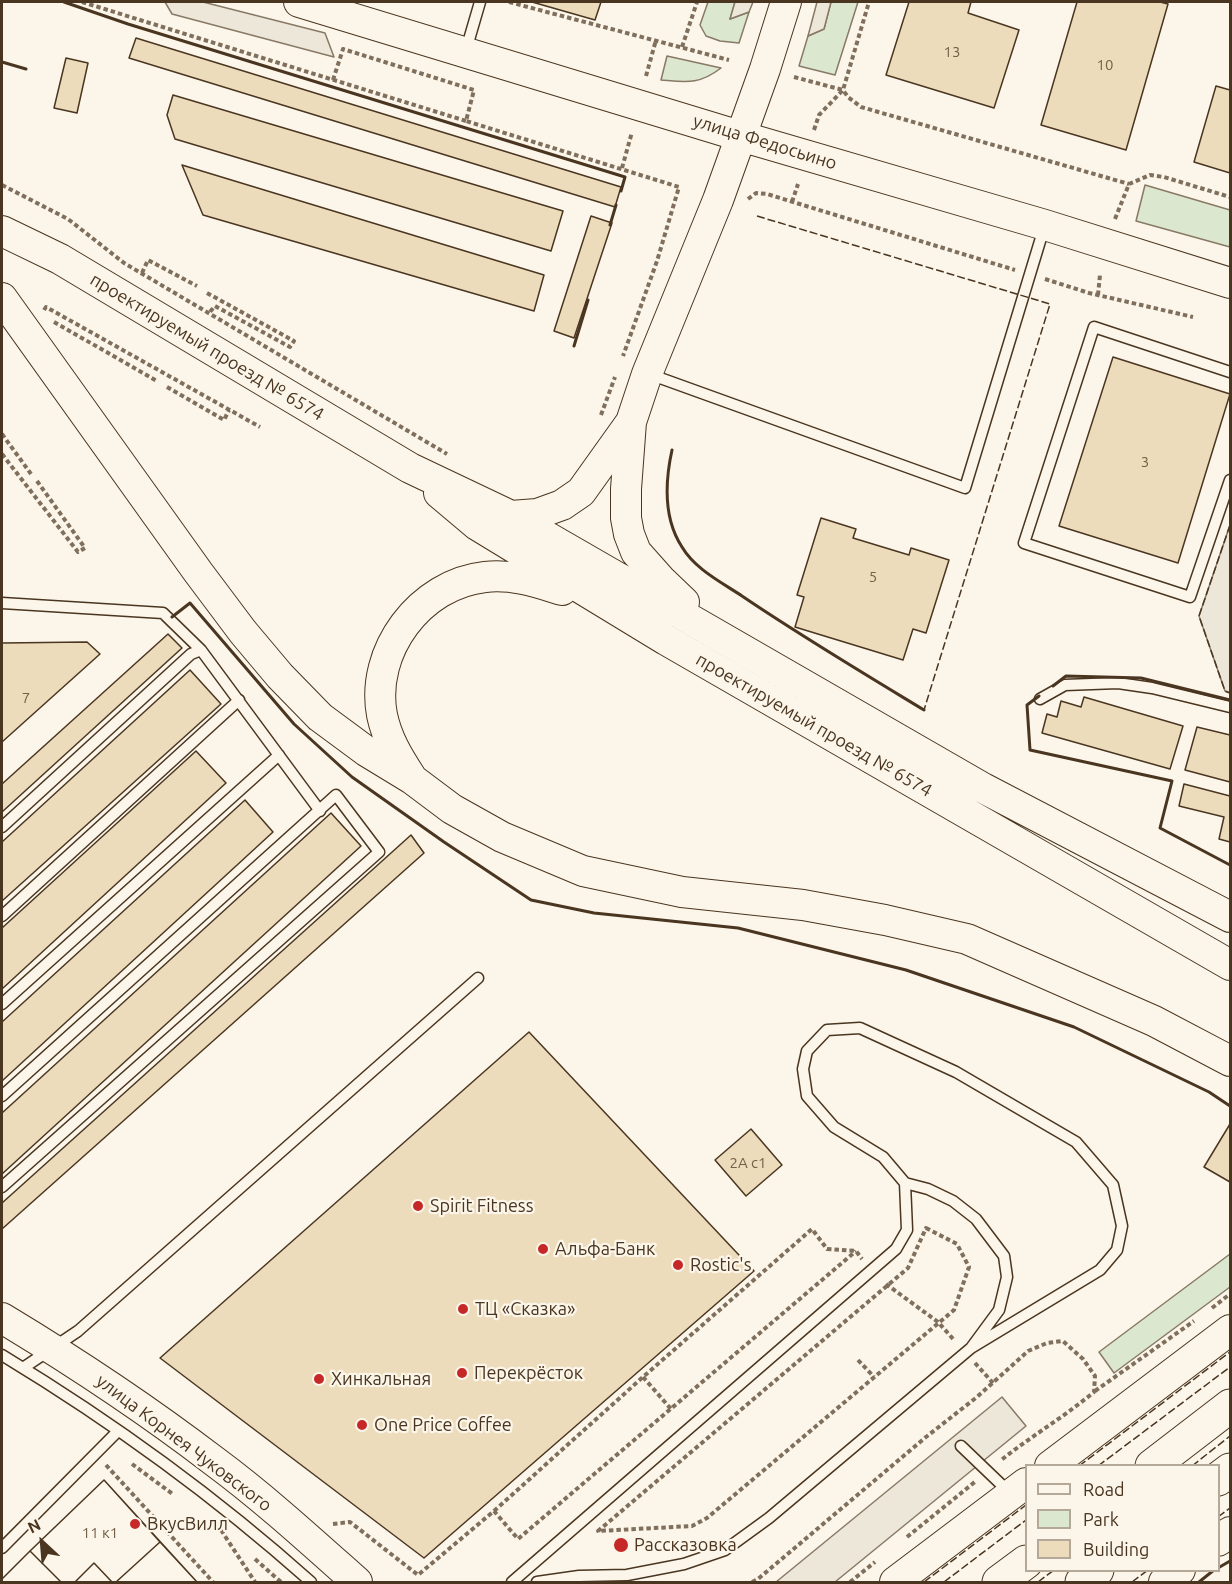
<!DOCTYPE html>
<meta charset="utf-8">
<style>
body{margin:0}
#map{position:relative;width:1232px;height:1584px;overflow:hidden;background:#fbf6e9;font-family:Ubuntu,sans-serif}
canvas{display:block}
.frame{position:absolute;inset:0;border:3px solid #4a3520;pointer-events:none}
.legend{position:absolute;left:1025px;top:1464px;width:195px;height:108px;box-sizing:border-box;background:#fbf6e9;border:2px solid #b4a999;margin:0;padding:8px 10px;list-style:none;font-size:18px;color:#4a3520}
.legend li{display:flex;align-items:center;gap:12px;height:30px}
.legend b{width:30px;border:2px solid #b4a999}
.north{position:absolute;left:12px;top:1512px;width:60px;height:60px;-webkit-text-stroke:4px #fbf6e9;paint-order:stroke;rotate:334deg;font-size:16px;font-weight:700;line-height:24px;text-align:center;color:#4a3520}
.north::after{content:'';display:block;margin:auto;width:21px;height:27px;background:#4a3520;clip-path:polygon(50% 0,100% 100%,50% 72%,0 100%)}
</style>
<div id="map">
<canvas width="1232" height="1584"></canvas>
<div class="frame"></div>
<ul class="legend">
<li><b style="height:8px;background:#fbf6e9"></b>Road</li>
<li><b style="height:16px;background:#dce7d0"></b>Park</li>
<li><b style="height:16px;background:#ecdcbc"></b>Building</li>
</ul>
<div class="north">N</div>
</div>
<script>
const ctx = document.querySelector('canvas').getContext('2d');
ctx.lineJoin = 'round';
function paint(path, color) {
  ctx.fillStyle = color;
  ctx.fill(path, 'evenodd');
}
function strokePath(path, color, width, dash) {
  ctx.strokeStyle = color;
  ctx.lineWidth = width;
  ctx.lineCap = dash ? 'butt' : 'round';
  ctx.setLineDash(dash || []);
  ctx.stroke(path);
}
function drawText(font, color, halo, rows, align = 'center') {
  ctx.font = font + ' Ubuntu,sans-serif';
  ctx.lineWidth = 4.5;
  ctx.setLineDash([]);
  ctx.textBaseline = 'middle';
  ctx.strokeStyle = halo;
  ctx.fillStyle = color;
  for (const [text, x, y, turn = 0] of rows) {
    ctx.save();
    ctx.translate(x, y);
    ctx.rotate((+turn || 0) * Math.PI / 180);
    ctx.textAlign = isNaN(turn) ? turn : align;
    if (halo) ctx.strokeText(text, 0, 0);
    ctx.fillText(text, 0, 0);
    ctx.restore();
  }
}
const green = new Path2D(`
 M708,2H735L730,19L749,12L739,43L720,41L706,36L700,25Z
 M831,2H858L835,75L799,66L808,36L824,29Z
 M667,56L721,68C699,85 686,82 661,80Z
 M1145,185L1230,210V247L1136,221Z
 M1230,1254V1287L1114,1373L1099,1352Z`);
const parking = new Path2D(`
 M165,2H203L325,33L334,57L172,14Z
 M735,2H753L749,12L730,19Z
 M817,2H831L824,29L808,36Z
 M1230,525V693L1225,691L1199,616Z
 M1002,1397L1026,1426L835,1582H776Z`);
const building = new Path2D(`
 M532,2H601L595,20Z
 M909,2H971L968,13L1019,30L994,108L886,75Z
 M1077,2H1160L1168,4L1126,150L1041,125Z
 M136,38L621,187L615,207L129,58Z
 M66,58L88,63L77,113L54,108Z
 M1216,86L1230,90V173L1194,162Z
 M173,95L563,211L551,251L175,139L167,115Z
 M182,165L544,275L534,311L203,215Z
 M591,216L612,223L574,338L554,331Z
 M1113,357L1230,394L1178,563L1059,526Z
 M821,518L856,529L853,538L909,555L911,548L949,560L926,633L913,629L903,660L795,627L804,597L797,595Z
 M168,634L182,648L2,812V784Z
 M87,642L100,654L2,742V643Z
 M190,670L221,704L2,901V842Z
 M1084,697L1183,726L1170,769L1042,733L1047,714L1057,717L1061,701L1081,707Z
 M1197,727L1230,735V782L1185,770Z
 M196,751L226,783L2,989V928Z
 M1184,784L1230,796V842L1219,839L1224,817L1179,806Z
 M245,800L273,832L2,1081V1022Z
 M331,813L361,846L2,1174V1113Z
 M411,835L424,853L2,1229V1203Z
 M529,1032L754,1271L424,1558L160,1358Z
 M1230,1124V1182L1204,1167Z
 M751,1129L782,1165L746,1196L715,1160Z
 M104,1480L197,1582H112L94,1563L75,1582H2V1579L30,1551Z
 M104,1480L160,1542L116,1582H112L94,1563L75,1582H61L30,1551Z
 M160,1542L197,1582H116Z
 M30,1551L61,1582H2V1579Z`);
const path = new Path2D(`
 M82,2L466,121
 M509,2L729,60
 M682,47L697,2
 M646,76L656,40
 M794,77L843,90L869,2
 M333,80L343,49L474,90L466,121L679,187L657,261L623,356
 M814,130L819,115L843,90L848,97L861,107L1129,184
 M622,168L632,132
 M2,185L68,219L124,263L447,454
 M748,199L756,193L767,194L1015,270
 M792,202L798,184
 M1115,219L1129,184L1150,175L1164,177L1230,197
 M142,273L148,260L197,286
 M1045,279L1089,293L1193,317
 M207,293L294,341L290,347L215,306L209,313
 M1098,295L1100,275
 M44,310L46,307L260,427
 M54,322L157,381
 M167,387L224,420L229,410
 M601,415L615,377
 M2,434L31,474
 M2,454L78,552L85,548L37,481
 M926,1228L957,1244L969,1267L954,1310L707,1518L692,1526L598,1531L908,1268Z
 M886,1284L938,1322L954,1340
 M1212,1308L1230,1294
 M858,1360L874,1377
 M975,1363L993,1383
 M643,1377L671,1409
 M1095,1391L1194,1321
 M132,1464L174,1495
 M106,1465L213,1582
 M494,1511L643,1377L812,1229L827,1249L856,1251L862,1259
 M333,1524L350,1522L418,1575L494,1511L518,1539L856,1251
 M221,1530L255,1582
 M907,1537L976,1481
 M255,1559L281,1582
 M752,1582L758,1579L926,1437L977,1397L1028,1351L1047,1343L1063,1341L1083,1359L1095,1376L1094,1392C1064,1417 1030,1437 1000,1461
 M850,1582L875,1562`);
const lane = new Path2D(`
 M466,50L480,2
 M1230,372L1094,327L1024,543L1190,597L1230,480
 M649,374L965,488L1044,228
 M2,603L163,613L201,650
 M1040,699L1065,685L1118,683L1152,688L1230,707
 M2,827L191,654L201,650L320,811
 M2,916L239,700
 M2,1004L279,755
 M2,1096L336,795L379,852L2,1187
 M2,1355C111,1421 216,1497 311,1582
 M23,1368L78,1331L478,978
 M961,1446L1009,1492
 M2,1548L118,1431
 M512,1582L896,1249L907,1230L905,1183
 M537,1582L579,1576L627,1575L684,1564L725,1550L769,1518L971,1348L1100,1270L1117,1250L1122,1226L1113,1185L1076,1142L956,1072L860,1028L827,1030L807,1051L803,1069L807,1096L834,1127L883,1157L905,1183L928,1189L953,1201L976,1219L1004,1256L1007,1277L999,1310L971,1348`);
const secondary = new Path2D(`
 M299,2L740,136L1045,225L1230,283
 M2,231L60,259L410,468L511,516L983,788L1230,917
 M2,298L198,572L243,632L280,676L320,717L366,751L412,779L452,809L502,837L583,871L682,892L803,905L885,920L967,939L1154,1021L1230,1061
 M439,493L477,525L666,640L1230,965
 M511,516L537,514L562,505L581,492L631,422
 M684,602L660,579L636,552L629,534L626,518V489L631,422L647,374L718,200L765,69L786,2
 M411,777C398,757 387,739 382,715C370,651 420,584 485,577C513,574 536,582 562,590
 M2,1318C75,1362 146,1409 214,1461C264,1498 311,1541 357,1582
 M1050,1466L1230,1330
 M1218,1541L1230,1532
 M895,1582L1026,1483
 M1164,1582L1180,1570`);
const primary = new Path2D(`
 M1152,1466L1230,1406
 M1218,1479L1230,1470
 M999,1582L1026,1562
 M1082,1582L1097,1570`);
const fence = new Path2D(`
 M757,216L1050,304L924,710
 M1230,525L1199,616L1225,691L1230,693
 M1079,1466L1230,1352
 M1098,1466L1230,1367
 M1192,1466L1230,1436
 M1218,1517L1230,1508
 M924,1582L1026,1505
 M944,1582L1026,1520
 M1038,1582L1054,1570
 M1132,1582L1148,1570`);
const wall = new Path2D(`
 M64,2L128,24L625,177L621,191
 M2,62L26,69
 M610,225L616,205
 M574,346L588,300
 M672,450C665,482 663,518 682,547C695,569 721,582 742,596C801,636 863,673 924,710
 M172,617L190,603L294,724L352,777L444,842L531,900L594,913L738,928L906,970L1074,1027L1209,1092L1230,1106
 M1053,686L1066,676L1141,678L1230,700
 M1039,696L1027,705L1030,750L1172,781L1160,828L1230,865
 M1218,1568L1230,1561
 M1199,1582L1214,1570`);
const markers = [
 [418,1206,6,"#c62828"],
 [543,1249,6,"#c62828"],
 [678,1265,6,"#c62828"],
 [463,1309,6,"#c62828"],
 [462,1373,6,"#c62828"],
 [319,1379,6,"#c62828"],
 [362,1425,6,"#c62828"],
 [135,1524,6,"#c62828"],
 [621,1545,8,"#c62828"]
];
const numberNames = [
 ["13",952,52],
 ["10",1105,65],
 ["3",1145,462],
 ["5",873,577],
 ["7",26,698],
 ["2А с1",748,1163],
 ["11 к1",100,1533]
];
const streetNames = [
 ["улица Федосьино",765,142,17],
 ["проектируемый проезд № 6574",207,347,31],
 ["проектируемый проезд № 6574",814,725,30],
 ["улица Корнея Чуковского",184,1443,37]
];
const poiNames = [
 ["Spirit Fitness",430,1206],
 ["Альфа-Банк",555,1249],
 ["Rostic's",690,1265],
 ["ТЦ «Сказка»",475,1309],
 ["Перекрёсток",474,1373],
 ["Хинкальная",331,1379],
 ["One Price Coffee",374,1425],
 ["ВкусВилл",147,1524],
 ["Рассказовка",634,1545]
];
paint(green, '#dce7d0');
strokePath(green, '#887966', 1.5);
paint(parking, '#ede7d9');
strokePath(parking, '#887966', 1.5);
paint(building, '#ecdcbc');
strokePath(building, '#4a3520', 1.5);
strokePath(lane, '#4a3520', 13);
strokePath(secondary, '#4a3520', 32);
strokePath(primary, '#4a3520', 35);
strokePath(path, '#7f6f5c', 4, [4.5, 3]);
strokePath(lane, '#fbf6e9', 10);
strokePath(secondary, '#fbf6e9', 30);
strokePath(primary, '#fbf6e9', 33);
strokePath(fence, '#4a3520', 1.5, [8, 3]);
strokePath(wall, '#4a3520', 3);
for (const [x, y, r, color] of markers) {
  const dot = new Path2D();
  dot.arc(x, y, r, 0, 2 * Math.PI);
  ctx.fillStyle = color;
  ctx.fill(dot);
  strokePath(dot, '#fbf6e9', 2);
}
drawText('15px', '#725f47', null, numberNames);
drawText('18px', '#4a3520', '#fbf6e9', streetNames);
drawText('18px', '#4a3520', '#fbf6e9', poiNames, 'left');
</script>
